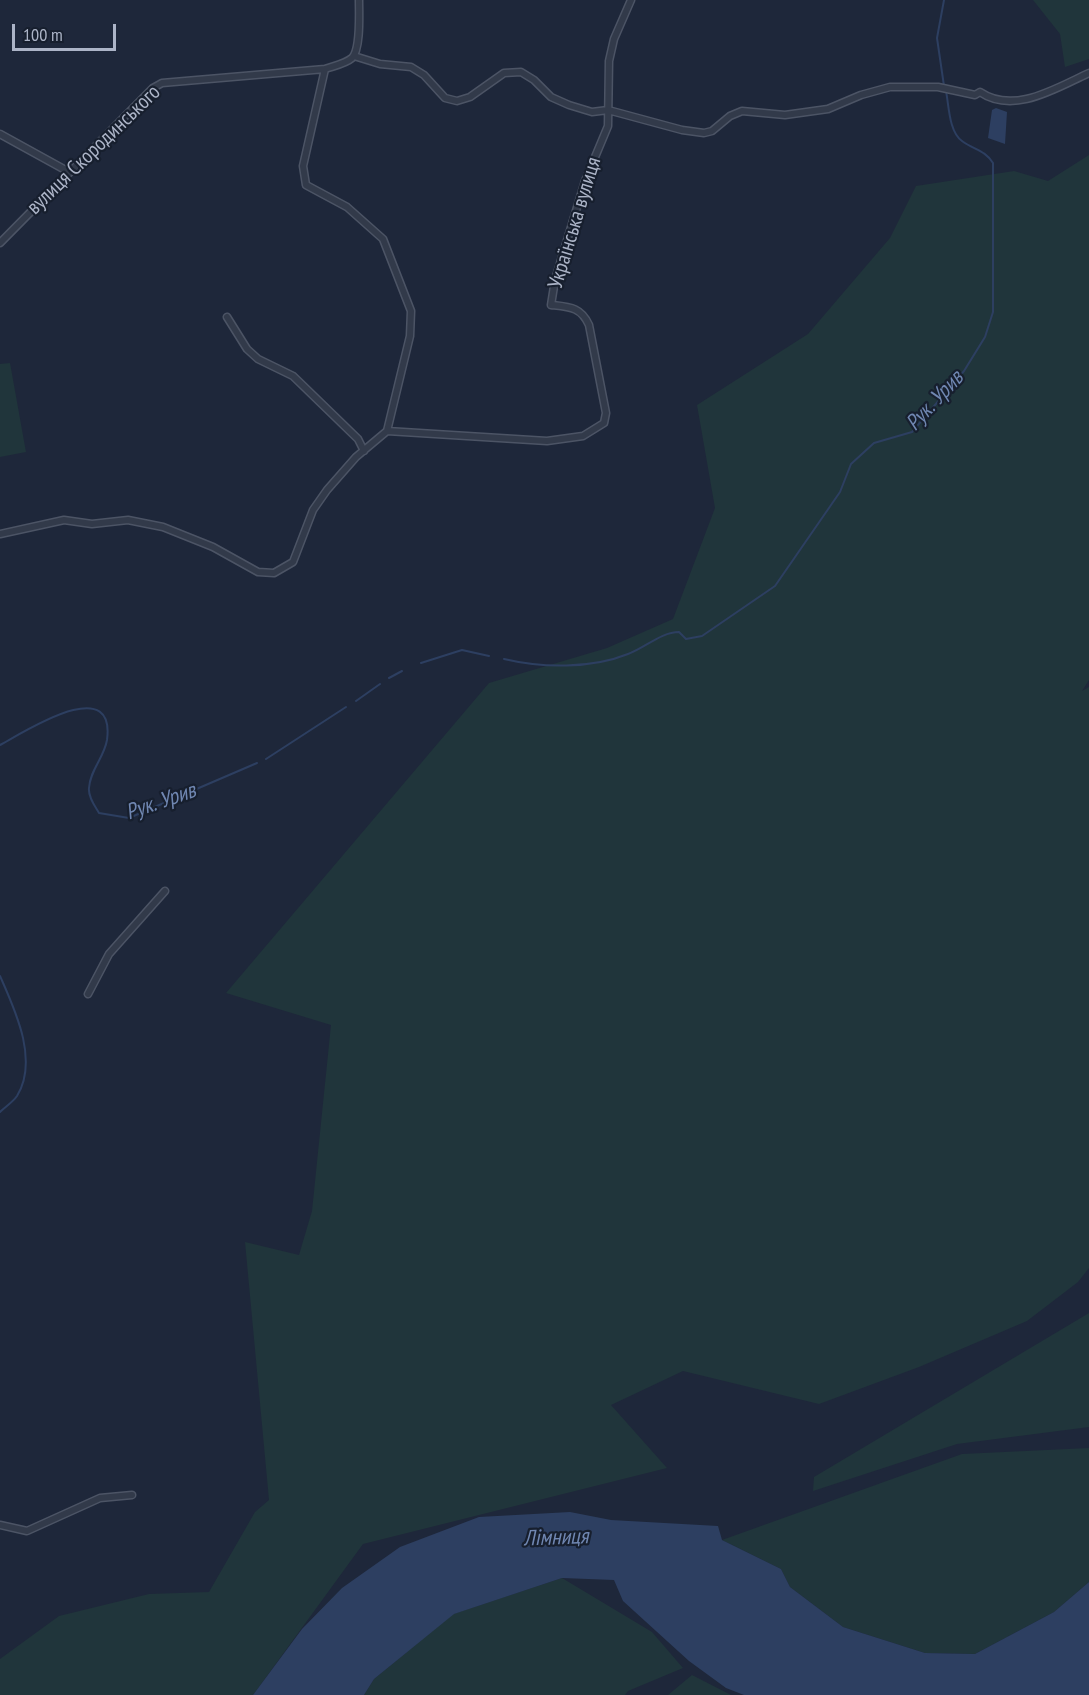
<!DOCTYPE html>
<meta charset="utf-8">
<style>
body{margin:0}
#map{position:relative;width:1089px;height:1695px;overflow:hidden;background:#1e273a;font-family:"PT Sans Narrow",sans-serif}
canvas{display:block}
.scale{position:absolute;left:12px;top:24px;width:104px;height:27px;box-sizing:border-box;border:3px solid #acb4c7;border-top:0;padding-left:8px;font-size:18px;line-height:21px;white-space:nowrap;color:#acb4c7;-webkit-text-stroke:4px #171f2e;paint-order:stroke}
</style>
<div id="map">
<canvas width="1089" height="1695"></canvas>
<div class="scale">100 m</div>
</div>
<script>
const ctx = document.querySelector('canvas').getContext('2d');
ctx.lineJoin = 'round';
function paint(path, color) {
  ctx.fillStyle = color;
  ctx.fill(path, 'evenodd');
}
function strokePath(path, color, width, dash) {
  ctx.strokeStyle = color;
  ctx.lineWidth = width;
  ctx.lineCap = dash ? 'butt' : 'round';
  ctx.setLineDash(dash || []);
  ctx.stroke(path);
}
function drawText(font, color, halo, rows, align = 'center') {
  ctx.font = font + ' "PT Sans Narrow",sans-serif';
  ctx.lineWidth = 4.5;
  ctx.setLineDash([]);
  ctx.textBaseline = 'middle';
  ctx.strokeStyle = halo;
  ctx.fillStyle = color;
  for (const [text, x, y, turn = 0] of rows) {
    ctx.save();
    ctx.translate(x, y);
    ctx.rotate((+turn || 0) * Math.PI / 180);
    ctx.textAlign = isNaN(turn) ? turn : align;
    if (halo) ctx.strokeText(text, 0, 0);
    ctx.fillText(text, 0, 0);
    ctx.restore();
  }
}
const green = new Path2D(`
 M1033,0H1089V59L1065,67L1060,34Z
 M1089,155V680L1082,691L1089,687V1268L1078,1282L1027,1321L919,1367L819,1404L683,1371L611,1405L667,1468L363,1544L253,1695H0V1659L59,1616L149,1594L209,1592L255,1512L269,1500L245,1242L299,1255L312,1211L331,1025L226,993L489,683L607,648L673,619L715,508L697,405L808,334L890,238L916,186L1014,171L1048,181Z
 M10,363L26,452L0,457V364Z
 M1089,1313V1427L957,1444L813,1491L814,1477Z
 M1089,1448V1582L1054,1612L975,1654L925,1653L843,1627L790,1587L781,1569L722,1540L962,1454Z
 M562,1578L652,1632L683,1668L628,1691L625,1695H364L374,1679L453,1614Z
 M692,1675L731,1695H668Z`);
const water = new Path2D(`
 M996,108L1007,112L1005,144L988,138L992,110Z
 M570,1512L611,1520L718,1526L722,1540L781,1569L790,1587L843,1627L925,1653L975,1654L1054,1612L1089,1582V1695H744L726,1688L689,1661L623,1601L614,1580L562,1578L454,1614L374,1679L364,1695H253L302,1629L342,1588L400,1547L479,1517Z`);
const stream = new Path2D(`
 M944,0L937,38L944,86
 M504,659C542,668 591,669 628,654C645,648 661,632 679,632L686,639L702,636L775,586L840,492L851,464L874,443L912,432L964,371L985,337L993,312V163C985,150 974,150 962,141C949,132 949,106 946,91
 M421,663L462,650L489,656
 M389,678L402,671
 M356,701L380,684
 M0,745C24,732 116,672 107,740C104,758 90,770 89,788C88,797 95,806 99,813L129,818L257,763
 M266,759L346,707
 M0,976C15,1010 39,1060 17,1096C13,1102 5,1107 0,1112`);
const minor = new Path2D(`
 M354,56L380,64L411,67L424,75L445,98L457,101L470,97L504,73L521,72L534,80L551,97L569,105L592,112L608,110L682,130L704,133L712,131L730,116L742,111L785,115L828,109L861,95L890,87H938L975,95L980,92C1014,115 1056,88 1089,73
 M0,134L69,172
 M0,243L153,88L162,83L325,69C333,66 345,64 352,58C361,49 359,13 359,0
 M227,317L247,349L258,359L293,376L358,439L364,451
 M387,431L547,441L583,436L604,423L606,413L589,325C581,307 570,307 551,305L555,280L585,181L608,126L609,61L614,39L631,0
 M0,534L64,520L92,524L128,520L163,527L213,547L258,572L274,573L293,562L313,510L327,490L356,457L387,431L410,336L411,311L383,239L347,207L306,185L303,166L325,69
 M88,994L109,954L165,891
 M0,1525L27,1531L100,1498L132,1495`);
const streetNames = [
 ["вулиця Скородинського",94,150,-44],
 ["Українська вулиця",575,223,-73]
];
const waterNames = [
 ["Рук. Урив",935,401,-47],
 ["Рук. Урив",161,802,-19],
 ["Лімниця",556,1538,-2]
];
paint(green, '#20353b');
paint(water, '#2d3f61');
strokePath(stream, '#2d3f61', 2);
strokePath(minor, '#4c5465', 9);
strokePath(minor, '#323a4a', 6);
drawText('21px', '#acb4c7', '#171f2e', streetNames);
drawText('italic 22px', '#7087b2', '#171f2e', waterNames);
</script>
